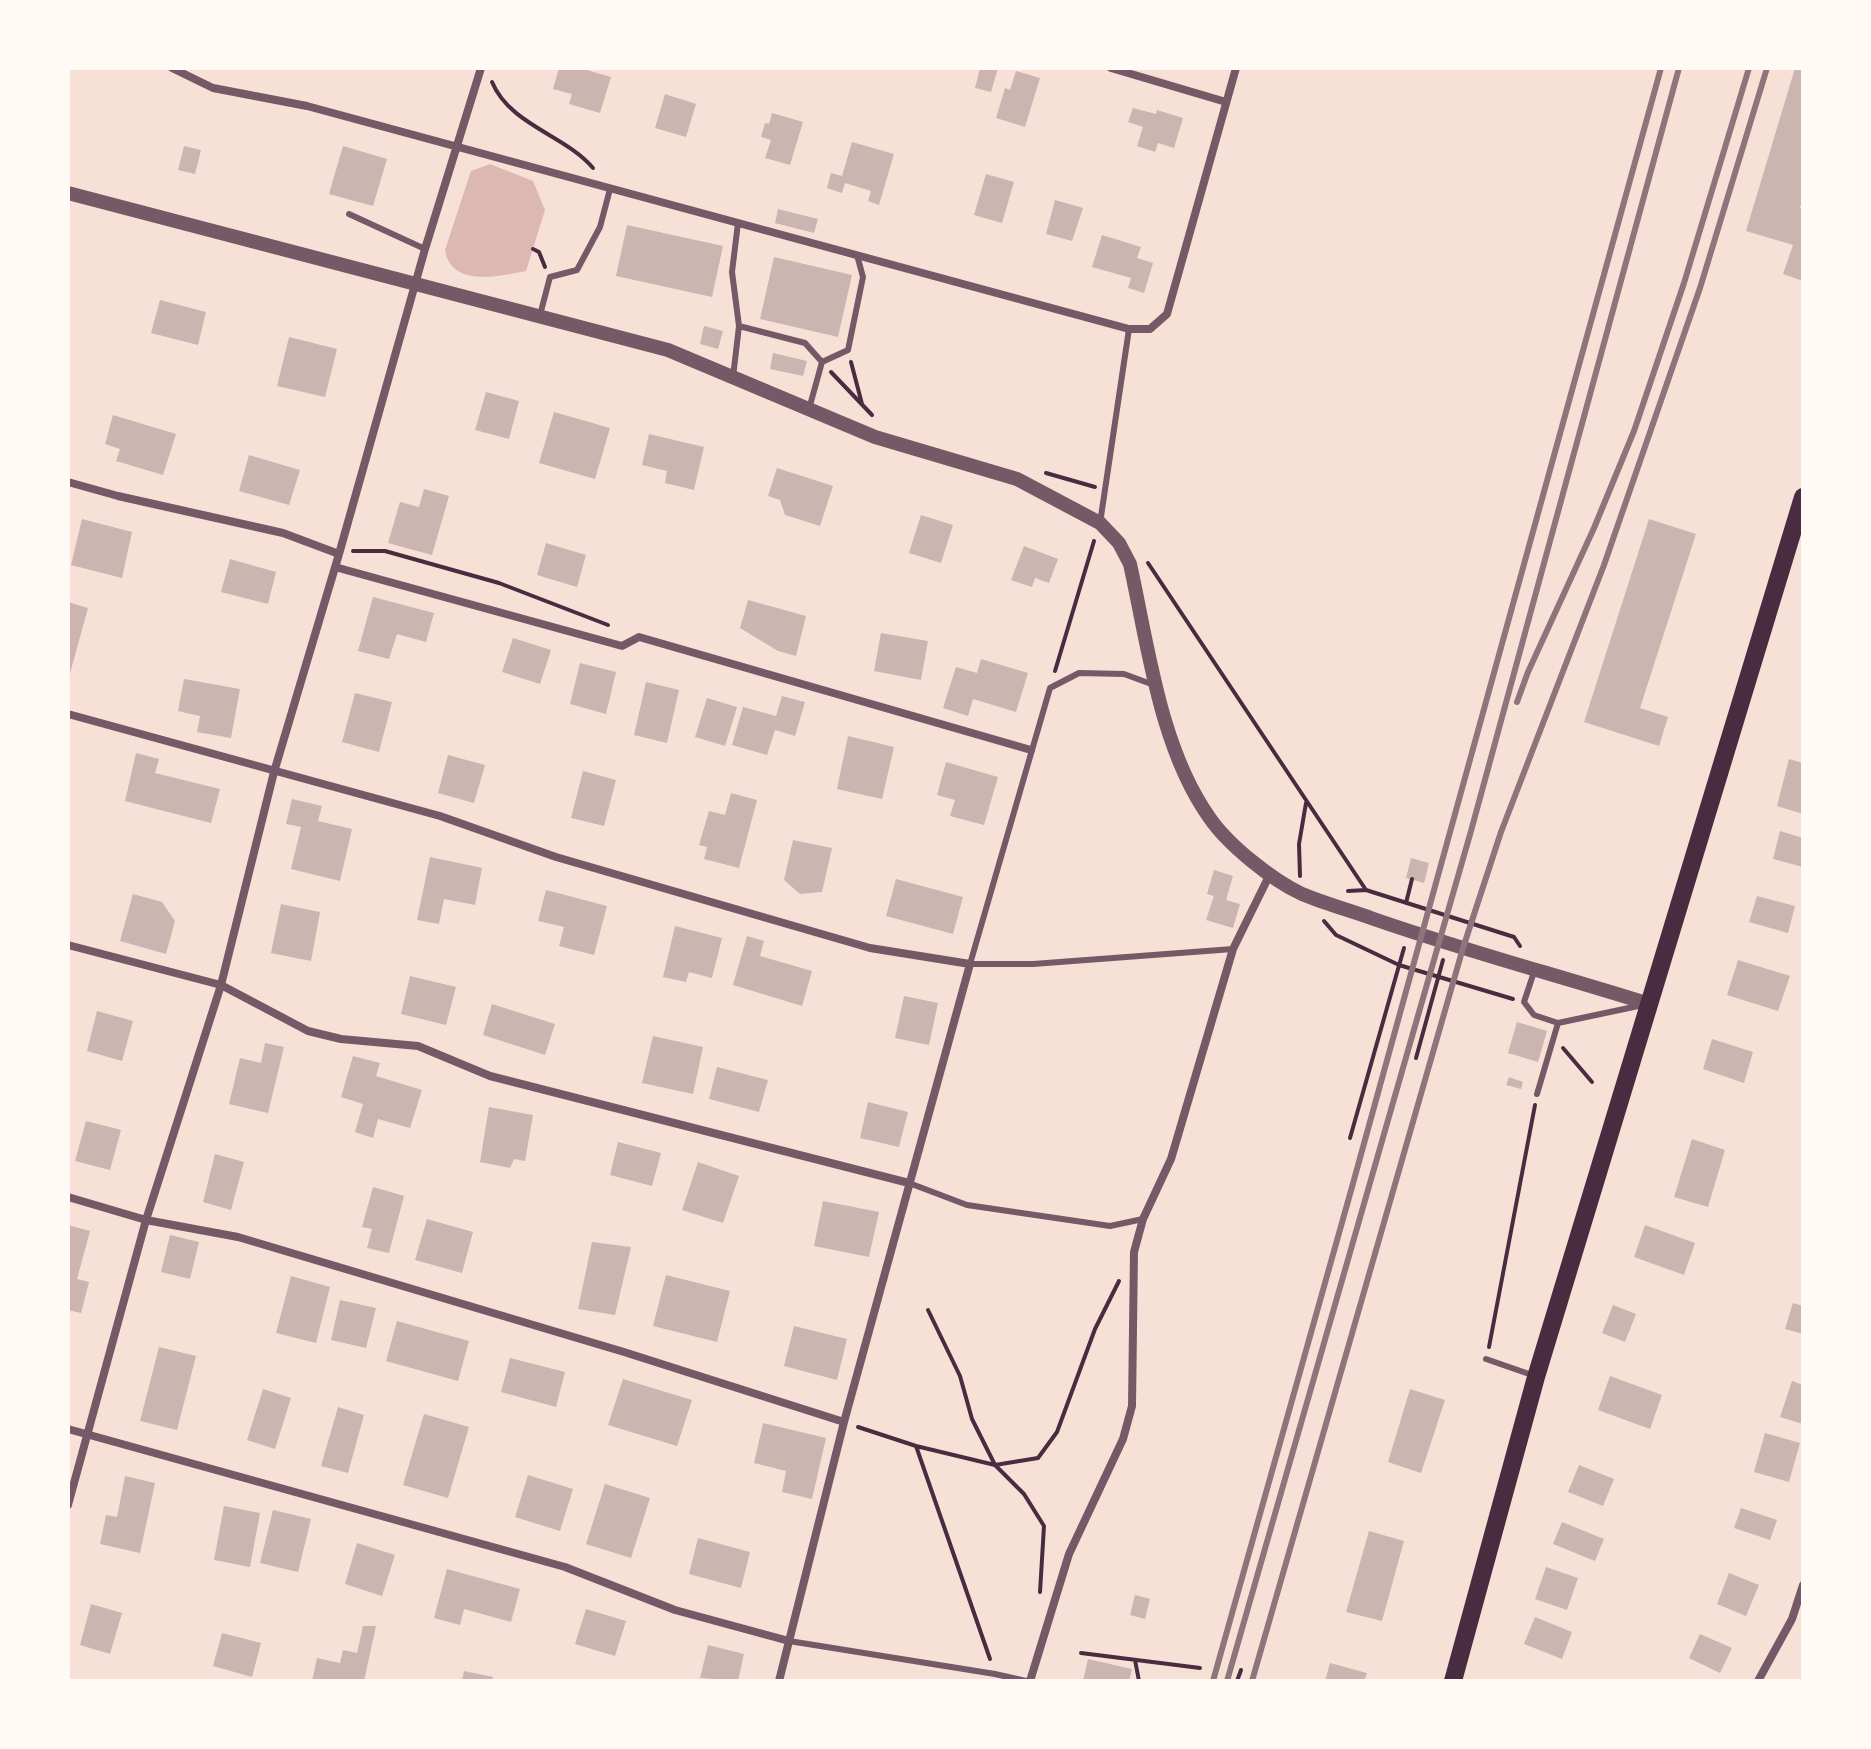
<!DOCTYPE html>
<style>
body{margin:0}
#map{position:relative;width:1871px;height:1749px;overflow:hidden;background:#f7e1d7;font-family:"Sofia Sans Condensed",sans-serif}
canvas{display:block}
.frame{position:absolute;inset:0;border:70px solid #fffaf5;pointer-events:none}
</style>
<div id="map">
<canvas width="1871" height="1749"></canvas>
<div class="frame"></div>
</div>
<script>
const ctx = document.querySelector('canvas').getContext('2d');
ctx.lineJoin = 'round';
function paint(path, color) {
  ctx.fillStyle = color;
  ctx.fill(path, 'evenodd');
}
function strokePath(path, color, width, dash) {
  ctx.strokeStyle = color;
  ctx.lineWidth = width;
  ctx.lineCap = dash ? 'butt' : 'round';
  ctx.setLineDash(dash || []);
  ctx.stroke(path);
}
const water = new Path2D(`
 M490,164L533,181L545,210L526,271C500,276 451,288 445,250L471,171Z`);
const building = new Path2D(`
 M559,68H580L611,77L600,113L569,104L572,94L553,89Z
 M980,68H998L991,92L975,88Z
 M1795,68H1803V197L1800,208L1803,209V281L1783,274L1793,245L1746,231Z
 M1016,71L1040,78L1025,127L996,118L1005,88L1010,90Z
 M665,94L696,104L686,137L655,128Z
 M1133,108L1156,114L1157,110L1183,118L1174,148L1158,143L1155,152L1137,146L1143,127L1128,122Z
 M772,113L803,122L790,165L765,158L771,140L761,137L765,123L769,124Z
 M852,142L894,154L879,205L868,201L871,191L845,183L842,193L827,188L831,173L842,176Z
 M184,146L201,150L195,174L178,170Z
 M343,146L387,159L373,206L329,194Z
 M986,174L1014,182L1002,223L974,215Z
 M1055,200L1083,208L1072,241L1046,234Z
 M778,209L818,219L814,233L775,223Z
 M627,225L723,246L712,297L616,276Z
 M1102,235L1141,247L1137,258L1153,263L1144,293L1128,288L1131,278L1092,267Z
 M774,257L852,275L838,337L760,319Z
 M160,300L206,312L198,345L151,333Z
 M704,326L723,331L718,349L700,344Z
 M289,337L337,349L325,397L277,386Z
 M773,353L807,361L803,376L770,369Z
 M486,392L519,401L509,439L475,430Z
 M554,412L610,428L595,479L539,463Z
 M113,415L176,434L163,475L116,461L120,449L105,444Z
 M649,434L704,447L694,490L665,483L667,471L642,465Z
 M249,455L300,470L289,505L239,491Z
 M777,468L833,486L820,526L785,515L780,500L768,496Z
 M424,489L449,496L432,555L388,543L400,502L419,507Z
 M921,515L953,525L941,563L909,553Z
 M82,519L132,532L122,578L71,565Z
 M1649,519L1696,534L1640,708L1668,717L1659,746L1584,722Z
 M546,543L586,555L577,587L537,575Z
 M1024,546L1058,559L1049,583L1035,578L1032,587L1011,580Z
 M230,559L276,572L268,604L221,592Z
 M373,597L434,613L426,642L397,634L389,659L358,651Z
 M748,600L806,616L796,656L778,651L740,628Z
 M68,602L88,608L69,677H68Z
 M881,633L928,641L921,680L874,671Z
 M513,638L551,650L540,684L502,672Z
 M981,659L1028,673L1016,712L973,699L968,716L943,708L956,667L977,673Z
 M580,663L616,672L606,714L570,704Z
 M184,679L240,689L231,738L197,732L200,716L178,711Z
 M646,682L679,690L667,743L634,735Z
 M355,693L392,702L379,752L342,742Z
 M782,696L805,702L795,736L775,730L767,755L732,745L743,707L776,716Z
 M707,698L737,707L725,746L695,737Z
 M848,736L894,747L882,799L837,789Z
 M136,753L159,759L155,773L220,789L211,823L125,801Z
 M448,755L485,765L474,803L438,793Z
 M1789,759L1803,763V814L1777,806Z
 M946,762L998,777L984,825L950,816L955,800L937,795Z
 M583,771L616,780L604,826L571,818Z
 M731,793L757,800L739,868L704,859L707,847L699,845L709,811L725,815Z
 M292,799L322,806L318,821L352,829L340,881L291,869L301,827L286,824Z
 M1780,831L1803,838V867L1773,859Z
 M793,840L832,848L822,892L800,894L784,880Z
 M430,857L482,868L475,905L444,899L439,924L417,920Z
 M1411,858L1429,863L1424,883L1406,878Z
 M1214,870L1233,876L1226,900L1240,904L1233,928L1206,920L1214,896L1207,894Z
 M896,879L963,897L953,934L886,916Z
 M546,890L607,906L594,955L559,946L564,927L538,921Z
 M133,894L162,902L175,921L166,954L120,941Z
 M1757,896L1795,906L1788,933L1749,922Z
 M281,904L320,912L311,961L271,953Z
 M675,926L722,938L712,978L689,972L686,982L663,977Z
 M747,936L764,941L760,956L812,971L802,1006L733,985Z
 M1738,960L1790,976L1778,1011L1727,995Z
 M410,976L456,987L446,1025L401,1014Z
 M904,996L938,1003L929,1045L895,1038Z
 M492,1004L555,1024L545,1055L483,1035Z
 M97,1011L133,1021L122,1061L87,1051Z
 M1517,1022L1547,1031L1538,1062L1508,1053Z
 M653,1036L703,1047L693,1094L642,1083Z
 M1712,1039L1753,1052L1744,1083L1703,1069Z
 M265,1043L284,1047L268,1113L229,1104L240,1058L261,1063Z
 M353,1056L380,1063L376,1076L422,1090L410,1128L378,1119L373,1138L355,1132L363,1104L341,1097Z
 M717,1067L768,1080L759,1112L709,1099Z
 M1509,1077L1523,1082L1521,1089L1506,1085Z
 M868,1102L908,1112L899,1147L860,1138Z
 M489,1107L533,1115L525,1161L514,1159L510,1168L480,1162Z
 M86,1121L121,1130L110,1170L75,1161Z
 M1692,1139L1725,1150L1708,1207L1674,1197Z
 M618,1142L661,1153L652,1186L610,1175Z
 M215,1154L244,1162L231,1210L203,1202Z
 M698,1162L739,1176L723,1223L682,1210Z
 M373,1187L404,1196L389,1253L367,1248L372,1229L362,1227Z
 M823,1201L879,1212L869,1257L814,1246Z
 M427,1219L473,1232L462,1273L415,1260Z
 M68,1225L90,1231L77,1279L89,1282L81,1313L68,1310Z
 M1645,1225L1695,1243L1684,1275L1634,1257Z
 M170,1235L199,1242L190,1279L161,1272Z
 M592,1242L631,1247L615,1315L578,1309Z
 M666,1275L730,1291L717,1342L653,1326Z
 M291,1276L330,1287L316,1343L276,1333Z
 M340,1300L376,1308L366,1348L331,1340Z
 M1793,1303L1803,1306V1334L1785,1329Z
 M1613,1305L1636,1314L1625,1342L1602,1333Z
 M397,1321L469,1341L458,1381L386,1361Z
 M794,1326L847,1339L837,1380L784,1366Z
 M159,1347L196,1356L177,1430L140,1421Z
 M510,1358L565,1372L556,1407L501,1392Z
 M1610,1376L1662,1395L1650,1429L1598,1410Z
 M623,1379L692,1400L677,1446L608,1425Z
 M1792,1381L1803,1385V1424L1780,1417Z
 M263,1389L291,1398L275,1449L247,1440Z
 M1410,1389L1445,1400L1421,1473L1388,1462Z
 M338,1407L364,1415L348,1473L321,1466Z
 M424,1414L469,1427L448,1498L403,1485Z
 M763,1423L826,1438L812,1499L782,1492L786,1471L754,1463Z
 M1765,1433L1800,1443L1789,1482L1754,1472Z
 M1579,1465L1614,1479L1603,1506L1568,1492Z
 M528,1475L573,1489L560,1531L515,1517Z
 M125,1476L155,1483L140,1553L100,1544L106,1515L117,1517Z
 M605,1484L650,1498L631,1558L586,1544Z
 M224,1506L260,1513L250,1567L214,1560Z
 M1741,1508L1777,1520L1770,1540L1734,1528Z
 M273,1510L311,1519L298,1572L260,1563Z
 M1562,1522L1604,1539L1595,1561L1553,1544Z
 M1369,1531L1404,1541L1382,1621L1346,1612Z
 M698,1538L750,1552L741,1588L689,1574Z
 M357,1543L395,1555L382,1596L345,1584Z
 M1546,1567L1578,1578L1567,1610L1535,1599Z
 M447,1569L520,1589L511,1622L464,1609L460,1625L434,1618Z
 M1729,1573L1759,1585L1746,1616L1717,1604Z
 M1135,1595L1150,1599L1145,1619L1130,1615Z
 M91,1604L122,1613L110,1654L80,1645Z
 M586,1609L626,1621L615,1656L575,1644Z
 M1535,1617L1572,1632L1562,1659L1524,1644Z
 M363,1626H376L364,1681H312L317,1658L340,1663L343,1650L357,1653Z
 M222,1633L261,1643L252,1677L213,1666Z
 M1700,1634L1732,1648L1720,1673L1689,1658Z
 M708,1645L744,1654L738,1681L700,1678Z
 M1088,1659L1132,1669L1129,1681H1083Z
 M1330,1663L1367,1673L1364,1681H1325Z
 M464,1671L493,1677L492,1681H462Z`);
const path = new Path2D(`
 M492,82C510,125 565,135 593,168
 M533,249L539,252L545,267
 M851,362L862,404
 M831,372L872,415
 M1046,473L1095,487
 M353,551H385L499,583L608,625
 M1148,563L1366,890L1514,937L1520,946
 M1055,671L1094,541
 M1300,876L1299,844L1306,803
 M1348,891L1366,890
 M1406,903L1412,879
 M1324,921L1336,935L1399,965L1513,999
 M1563,1048L1592,1082
 M1416,1058L1443,960
 M1350,1138L1404,948
 M928,1310L960,1376L972,1419L995,1465L1038,1458L1057,1432L1095,1329L1119,1281
 M1489,1347L1535,1105
 M858,1427L916,1446L995,1465L1024,1494L1044,1526L1040,1592
 M916,1446L990,1659
 M1081,1653L1200,1668
 M1135,1660L1139,1681
 M1237,1681L1241,1670`);
const service = new Path2D(`
 M349,214L425,249
 M540,315L550,277L577,270L600,227L610,189
 M739,326L805,343L822,362
 M733,377L739,326L732,272L738,223
 M809,409L822,362L848,350L863,277L857,255
 M1100,523L1129,329
 M1154,685L1124,674L1079,673L1050,688L970,964H1033L1233,949
 M1534,972L1524,1002L1534,1015L1558,1023L1643,1005
 M1537,1094L1558,1023
 M909,1183L967,1205L1110,1226L1143,1219
 M1486,1359L1532,1375
 M789,1641L995,1674L1026,1681`);
const minor = new Path2D(`
 M172,68L213,88L307,106L1129,329H1150L1167,314L1236,68
 M1111,68L1226,102
 M68,482L118,496L283,533L339,554
 M335,567L622,646L639,637L1031,750
 M68,714L440,816L556,857L870,948L970,964L844,1422L779,1681
 M68,945L221,985L308,1031L341,1039L418,1046L490,1076L909,1183
 M68,1197L146,1220L238,1237L624,1352L844,1422
 M68,1429L565,1567L675,1610L789,1641
 M68,1505L146,1220L221,985L274,772L339,554L425,249L481,68
 M1030,1681L1069,1554L1123,1439L1132,1406L1134,1252L1143,1219L1171,1159L1233,949L1270,874
 M1758,1681L1792,1619L1803,1585`);
const tertiary = new Path2D(`
 M68,193L668,350L875,437L1017,479L1100,523L1119,543L1130,564C1148,645 1160,748 1209,817C1228,845 1272,880 1302,894C1324,903 1348,910 1371,918C1462,950 1557,975 1649,1004`);
const primary = new Path2D(`
 M1453,1681L1536,1377L1803,497`);
const rail = new Path2D(`
 M1517,702L1528,672L1594,528L1634,431L1684,283L1749,68
 M1213,1681L1352,1187L1661,68
 M1227,1681L1471,831L1679,68
 M1252,1681L1463,948L1501,832L1604,565L1700,288L1767,68`);
paint(water, '#dcb8b0');
paint(building, '#ccb4b1');
strokePath(path, '#4a2c40', 4);
strokePath(service, '#755966', 6);
strokePath(minor, '#755966', 8);
strokePath(tertiary, '#755966', 14);
strokePath(primary, '#4a2c40', 18);
strokePath(rail, '#8f747c', 6);
</script>
